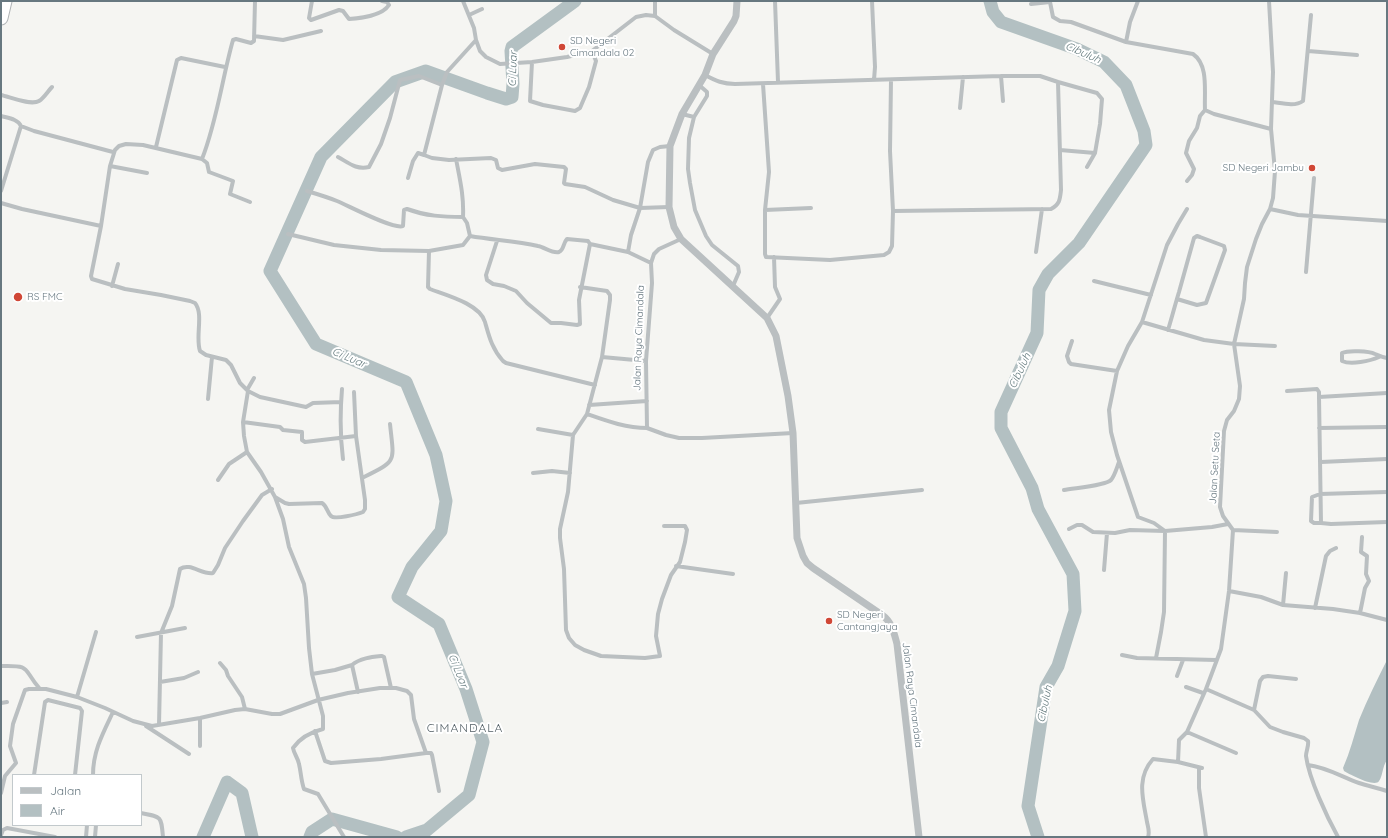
<!DOCTYPE html>
<style>
body{margin:0}
#map{position:relative;width:1388px;height:838px;overflow:hidden;background:#f5f5f2;font-family:Quicksand,sans-serif}
canvas{display:block}
.frame{position:absolute;inset:0;border:2px solid #677880;pointer-events:none}
.legend{position:absolute;left:12px;top:774px;width:130px;height:52px;box-sizing:border-box;background:#fff;border:1px solid #c2c9cc;margin:0;padding:5px 7px;list-style:none;font-size:12px;color:#677880}
.legend li{display:flex;align-items:center;gap:8px;height:20px}
.legend b{width:20px;border:1px solid #c2c9cc}
</style>
<div id="map">
<canvas width="1388" height="838"></canvas>
<div class="frame"></div>
<ul class="legend">
<li><b style="height:5px;background:#babfc1"></b>Jalan</li>
<li><b style="height:11px;background:#b3c0c2"></b>Air</li>
</ul>
</div>
<script>
const ctx = document.querySelector('canvas').getContext('2d');
ctx.lineJoin = 'round';
function paint(path, color) {
  ctx.fillStyle = color;
  ctx.fill(path, 'evenodd');
}
function strokePath(path, color, width, dash) {
  ctx.strokeStyle = color;
  ctx.lineWidth = width;
  ctx.lineCap = dash ? 'butt' : 'round';
  ctx.setLineDash(dash || []);
  ctx.stroke(path);
}
function drawText(font, color, halo, rows, align = 'center') {
  ctx.font = font + ' Quicksand,sans-serif';
  ctx.lineWidth = 4;
  ctx.setLineDash([]);
  ctx.textBaseline = 'middle';
  ctx.strokeStyle = halo;
  ctx.fillStyle = color;
  for (const [text, x, y, turn = 0] of rows) {
    ctx.save();
    ctx.translate(x, y);
    ctx.rotate((+turn || 0) * Math.PI / 180);
    ctx.textAlign = isNaN(turn) ? turn : align;
    if (halo) ctx.strokeText(text, 0, 0);
    ctx.fillText(text, 0, 0);
    ctx.restore();
  }
}
const water = new Path2D(`
 M1387,660V760C1382,767 1383,776 1379,781C1375,788 1349,774 1344,771L1343,768C1350,752 1354,736 1359,720C1367,700 1377,680 1387,660Z`);
const river = new Path2D(`
 M990,1L993,12L1001,22L1077,49L1104,62L1126,85L1144,131L1146,145L1079,243L1048,274L1039,290L1037,333L1001,412V428L1032,488L1038,509L1073,574L1075,611L1058,666L1046,687L1028,806L1038,837
 M203,837L227,782L242,793L252,837
 M310,837L312,832L332,819L397,837
 M406,837L427,830L469,795L483,742L466,689L439,624L398,597L412,567L441,531L446,501L436,455L406,382L316,344L270,271L321,157L395,82L426,71L487,93L506,99L512,97L513,84L511,51L512,47L575,1`);
const minor = new Path2D(`
 M312,1L309,18L311,20L339,10L343,11L349,19C361,18 382,16 389,5L387,2L382,1
 M463,1L474,28L476,40L480,51L486,57L500,64L532,62L567,57L592,51L636,17L646,15L655,16L674,30L713,54
 M775,1L778,82
 M872,1L875,67L874,80
 M1269,1L1273,72L1271,129L1275,171L1273,198L1270,209L1262,224L1256,239L1247,267L1245,283L1244,299L1234,344L1240,386L1239,399L1234,411L1227,420L1224,431L1220,507L1223,516L1233,530L1229,591L1221,649L1206,689L1254,710L1270,727L1283,732L1304,738L1308,741C1309,746 1306,751 1306,756C1309,779 1327,817 1338,837
 M1031,4L1050,2L1053,17L1060,21L1071,22L1126,42L1193,54C1209,65 1204,92 1205,110L1214,114L1271,129
 M469,15L482,9
 M655,16V1
 M254,36L283,40L321,31
 M476,40L447,72L442,85L424,155L432,158L449,160L491,158L496,160L498,168L502,170L535,164L564,167L566,169L564,183L565,184L585,187L613,200L640,208L669,207
 M1126,42L1130,22L1138,1
 M1308,51L1357,55
 M532,62L530,101L543,105L575,111L580,108L589,87L596,61L592,51
 M705,75C716,81 723,84 735,84L1001,76H1040L1058,82L1061,190C1060,199 1060,204 1051,209L893,211
 M1001,76L1003,101
 M1058,82L1097,93L1102,99L1100,124L1095,153
 M763,84L769,172L765,210V254L766,257L830,260L884,255L889,252L892,246L893,211L890,151L891,80
 M699,85L707,92V96L694,117L689,138L688,169L690,183L695,210L706,236L712,245L738,266L739,272L733,286
 M1,95C10,97 31,106 39,101C44,98 48,91 52,87
 M1272,102C1281,103 1295,107 1303,101L1311,15
 M960,108L963,77
 M682,114L694,117
 M1,116C8,118 18,119 21,126
 M156,147L177,60L181,58L225,67
 M1060,150L1095,153L1087,167
 M338,157C349,163 356,170 369,167L381,144L390,118L400,80L419,76L442,85
 M202,159C217,121 222,79 233,40L236,39L251,43L254,41L255,1
 M456,159C460,180 464,196 463,217
 M110,166L147,173
 M408,178L413,161L418,153L424,155
 M1187,181L1192,175L1194,169L1186,153L1189,141L1197,128L1200,116L1205,110
 M1,191L21,126L34,131L113,152
 M307,191C317,194 327,197 337,201C349,206 394,230 403,226L404,210L407,209C426,216 443,217 463,217
 M250,202L230,194L233,181L209,172L207,163L202,159L143,145L126,144L119,146L115,150L110,166L101,226L91,276L92,279L125,289L161,295L190,301L195,303C204,314 195,337 200,351L206,355L226,360L231,365L240,383L248,391L243,422L244,436L247,452L261,472L275,497L283,519L289,547L304,584L306,598L309,648L312,674L323,716V729C311,732 300,738 293,748C294,754 298,758 299,764C301,772 301,781 304,789L318,794L344,837
 M1,203L22,209L101,226
 M1270,209L1298,215L1387,221
 M765,210L811,208
 M463,217L467,223L470,236
 M288,234L334,245L381,250L429,251L463,245L470,236
 M470,236C493,240 516,241 538,246C544,247 553,254 559,252C564,250 563,243 567,239L588,241L590,244L628,252L651,263
 M681,239L659,249L654,254L651,263L652,283L646,361L647,428L666,435L679,438H702L793,433
 M497,241L486,275L487,280L493,284L504,286L516,291L527,303L551,323H561L577,325L580,324L579,300L590,244
 M429,251L428,287L430,289C446,295 480,304 485,322C489,336 492,349 503,361L506,363L595,385
 M628,252L631,235L640,208L648,162L653,150L660,147L670,146
 M1036,252L1042,209
 M1306,272L1314,178
 M1094,281L1151,295
 M112,286L118,264
 M580,287L607,291L610,295V300L602,357L587,414L573,435L568,492L560,529V538L564,569L566,630L569,638L575,645L584,650L601,656L645,658L660,656L656,636L658,614L662,599L671,575L680,562L685,542L687,530L685,526H664
 M767,318L780,299L775,287L774,257
 M1142,322L1167,245L1178,224L1187,209
 M1168,330C1172,317 1175,305 1179,292L1194,238L1197,236L1200,237L1224,246L1225,250L1206,303L1197,305L1177,299
 M1072,341L1067,356L1069,362L1071,364L1117,371
 M602,357L646,361
 M1379,357C1370,361 1351,365 1342,361V353C1348,350 1369,351 1375,354C1380,356 1382,357 1387,358
 M342,389C340,413 340,436 343,459
 M247,390L254,378
 M248,391L260,397L306,407L313,403L341,402
 M1287,391L1317,389L1319,392V397
 M1387,393L1319,397L1321,523L1331,524L1387,522
 M208,399L212,357
 M589,405L647,401
 M587,414C607,421 626,428 647,428
 M243,422L280,427L283,430L302,432V440L305,442L356,436
 M1319,428L1387,427
 M538,429L573,435
 M1321,462L1387,459
 M533,473L552,471L570,473
 M362,478C398,460 394,463 390,424
 M218,480L229,464L247,452
 M1064,490C1073,488 1105,486 1111,480C1115,475 1117,467 1119,462
 M275,497L285,503L289,504L322,503C327,506 327,512 331,516C335,520 358,514 363,512L365,509V500L356,436L354,392
 M796,503L922,490
 M1321,523H1314L1311,521L1312,497L1320,494L1387,492
 M1069,529L1077,525H1082L1093,532L1115,533L1130,530L1165,531L1212,527L1228,524
 M1233,530L1277,532
 M676,566L733,574
 M1104,570L1107,533
 M1229,591L1261,597L1283,605L1333,609L1360,613L1387,620
 M1283,605L1286,573
 M1315,608L1326,556L1330,551L1336,548
 M1360,613L1365,588L1369,581L1366,574L1367,556L1361,552L1362,537
 M137,637L185,628
 M1122,655L1137,658L1216,660
 M1156,658L1161,632L1164,612L1165,531L1154,523L1138,517L1117,455L1111,432L1109,410L1117,371L1128,346L1142,322L1204,340L1234,344L1275,346
 M220,663L226,670L228,676L242,697L245,709
 M1,666C33,665 22,669 40,689H46L77,697L105,708L133,721L152,726L200,718L235,710L245,709L272,714H280L318,700L348,693L380,688H396L407,691L411,695L414,719L426,753H431L432,755L439,791
 M312,674L335,670L352,665
 M1177,676L1183,660
 M160,682L184,678L198,672
 M1186,687L1203,693
 M358,692L352,665C360,658 372,657 382,656L384,657L391,688
 M77,697L96,632
 M1,703L7,702
 M1254,710L1260,681L1263,677L1268,676L1296,679
 M159,725L161,633L172,606L180,569C190,562 202,575 213,573L218,565L225,548L243,521L262,495L272,489
 M146,726L189,754
 M315,731L325,761L331,763L381,759L426,753
 M1187,732L1236,753
 M200,746V718
 M1178,762L1202,768
 M1308,765C1326,767 1342,777 1359,783C1368,786 1378,788 1387,791
 M1199,768V788L1206,837
 M34,775L45,702L48,700L80,708L82,711L75,775
 M93,775C93,751 103,733 113,712
 M1,793L5,776L16,763L10,746L13,724L25,690L29,689H40
 M141,813C162,817 161,816 163,837
 M1,835L3,830L7,828L55,837
 M86,837L87,825
 M95,837L96,825
 M1148,837C1150,832 1148,827 1147,822C1143,799 1136,778 1153,759L1178,762L1179,740L1187,732L1206,689`);
const tertiary = new Path2D(`
 M737,1L736,16L734,21L713,54L705,75L682,114L670,146L669,207L674,227L681,239L767,318L776,336L788,396L793,433L797,538L803,556L807,563L813,568L882,615C892,622 894,633 897,644L919,837`);
const trunk = new Path2D(`
 M1,18L5,1`);
const markers = [
 [562,47,4,"#d04736"],
 [1312,168,4,"#d04736"],
 [18,297,5,"#d04736"],
 [829,621,4,"#d04736"]
];
const poiNames = [
 ["SD Negeri",570,41],
 ["Cimandala 02",570,53],
 ["SD Negeri Jambu",1304,168,"right"],
 ["RS FMC",27,297],
 ["SD Negeri",837,615],
 ["Cantangjaya",837,627]
];
const streetNames = [
 ["Jalan Raya Cimandala",639,338,-88],
 ["Jalan Setu Seta",1215,468,-87],
 ["Jalan Raya Cimandala",912,695,83]
];
const waterNames = [
 ["Cibuluh",1083,53,24],
 ["Ci Luar",513,69,-88],
 ["Ci Luar",349,358,23],
 ["Cibuluh",1020,371,-65],
 ["Ci Luar",458,671,68],
 ["Cibuluh",1045,704,-78]
];
const quarterNames = [
 ["CIMANDALA",465,728]
];
paint(water, '#b3c0c2');
strokePath(river, '#b3c0c2', 13);
strokePath(trunk, '#b0b4b6', 15);
strokePath(minor, '#babfc1', 4);
strokePath(tertiary, '#babfc1', 7);
strokePath(trunk, '#fff', 13);
for (const [x, y, r, color] of markers) {
  const dot = new Path2D();
  dot.arc(x, y, r, 0, 2 * Math.PI);
  ctx.fillStyle = color;
  ctx.fill(dot);
  strokePath(dot, '#fff', 1.5);
}
drawText('10px', '#677880', '#fff', poiNames, 'left');
drawText('10px', '#677880', '#fff', streetNames);
drawText('italic 11px', '#63797c', '#fff', waterNames);
ctx.letterSpacing = '1px';
drawText('12px', '#546066', '#fff', quarterNames);
ctx.letterSpacing = '0px';
</script>
